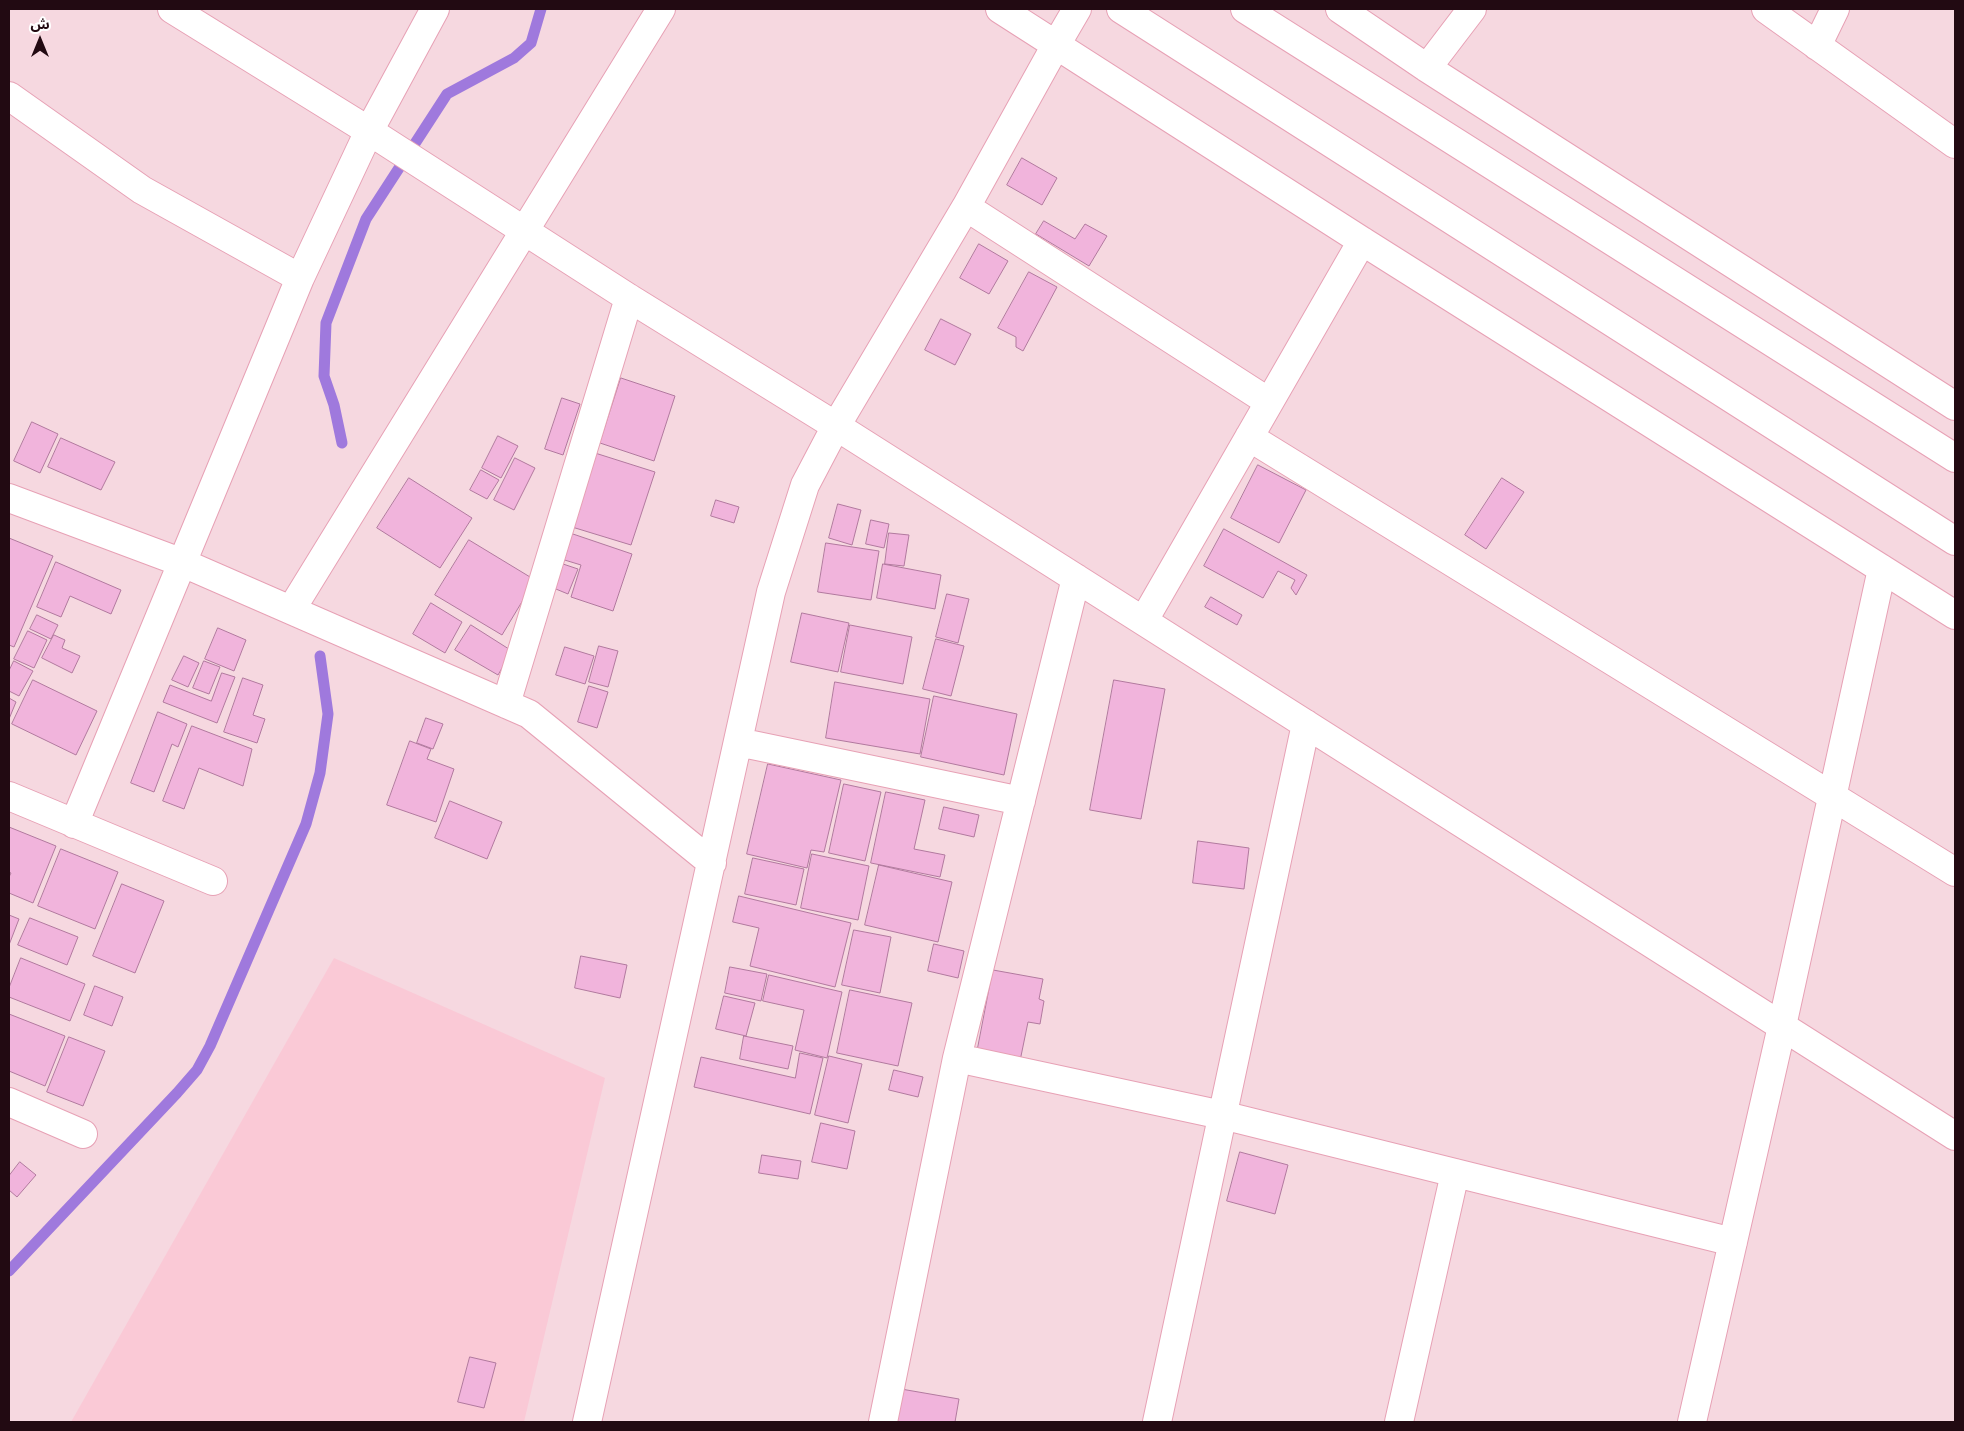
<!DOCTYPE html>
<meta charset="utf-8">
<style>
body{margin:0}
#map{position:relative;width:1964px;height:1431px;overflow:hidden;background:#f6d8e0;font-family:Bitter,"Noto Sans Arabic",serif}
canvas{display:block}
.frame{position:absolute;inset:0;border:10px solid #220a12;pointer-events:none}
.north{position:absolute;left:15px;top:15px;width:50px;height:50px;-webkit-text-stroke:4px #fff;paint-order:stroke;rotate:0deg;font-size:14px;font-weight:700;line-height:20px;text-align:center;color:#220a12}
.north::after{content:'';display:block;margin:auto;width:18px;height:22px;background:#220a12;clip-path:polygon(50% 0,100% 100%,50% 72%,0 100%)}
</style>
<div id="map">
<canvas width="1964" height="1431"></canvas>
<div class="frame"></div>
<div class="north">ش</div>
</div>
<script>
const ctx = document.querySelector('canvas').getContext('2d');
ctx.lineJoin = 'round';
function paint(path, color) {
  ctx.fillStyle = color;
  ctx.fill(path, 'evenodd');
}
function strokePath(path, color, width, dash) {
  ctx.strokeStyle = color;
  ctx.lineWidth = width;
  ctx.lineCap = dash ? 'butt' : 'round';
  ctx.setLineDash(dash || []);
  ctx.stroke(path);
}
const built = new Path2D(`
 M334,958L605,1078L524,1422H71Z`);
const stream = new Path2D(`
 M342,443L334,405L324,376L326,323L366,219L447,94L514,58L531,43L541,9
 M9,1271L177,1093L197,1070L210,1046L306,824L320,773L328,714L320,656`);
const building = new Path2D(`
 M1022,158L1057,178L1042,205L1007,185Z
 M1044,221L1075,239L1085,224L1107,236L1089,266L1036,234Z
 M979,244L1008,261L989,294L960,278Z
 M1029,272L1057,287L1023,351L1016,347V337L998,328Z
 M941,319L971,334L955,365L925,350Z
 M621,378L675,396L654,461L600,443Z
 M562,398L580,404L563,455L545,449Z
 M32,422L58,434L40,473L14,461Z
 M498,436L518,446L501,478L482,468Z
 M61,438L115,462L101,490L48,467Z
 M595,453L655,472L631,545L572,527Z
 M515,458L535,468L514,510L494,500Z
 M1258,465L1306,490L1279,543L1231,518Z
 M481,470L499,480L487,499L470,490Z
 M409,478L472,518L440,568L377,528Z
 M1502,478L1524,492L1486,549L1465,535Z
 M716,500L739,507L734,523L711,516Z
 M838,504L861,510L852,545L829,538Z
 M871,520L889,524L884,548L866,544Z
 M1224,529L1307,575L1296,595L1291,588L1295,580L1278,571L1263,598L1204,566Z
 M567,532L632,554L613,611L571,597L581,565L558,558Z
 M889,533L909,535L904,566L885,564Z
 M9,538L53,556L14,647L9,645Z
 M469,540L535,580L502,635L435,595Z
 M826,543L879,551L871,600L818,592Z
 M56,562L121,590L111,614L70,596L61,617L37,607Z
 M560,563L578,569L568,594L551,587Z
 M883,564L941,575L935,609L877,598Z
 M947,594L969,599L958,643L936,637Z
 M1211,597L1242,615L1237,625L1205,607Z
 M431,603L462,622L445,653L413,634Z
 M802,613L849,623L838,672L791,662Z
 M37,615L58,625L51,639L30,629Z
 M471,625L512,651L498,675L455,650Z
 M850,625L912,637L903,684L841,672Z
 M218,628L246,640L234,671L205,659Z
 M28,631L47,640L34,668L14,659Z
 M54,635L65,640L62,648L80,656L72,673L42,658Z
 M936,639L964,646L951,696L923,689Z
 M599,646L618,651L608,687L589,682Z
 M565,647L594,656L585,684L556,675Z
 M184,656L199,663L188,687L172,680Z
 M14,661L33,671L19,696L9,691V671Z
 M204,661L220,667L209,694L193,688Z
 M222,673L235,677L217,723L163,702L170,685L211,701Z
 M243,678L263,685L253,715L265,719L257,743L224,732Z
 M33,680L97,711L76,755L12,724Z
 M1114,680L1165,689L1141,819L1090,810Z
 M835,682L930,699L920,754L826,738Z
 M589,686L608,692L597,728L578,722Z
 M934,696L1017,714L1004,775L921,757Z
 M9,698L16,702L9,719Z
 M158,712L187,724L178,747L172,744L154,792L131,783Z
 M426,718L443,724L433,749L417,743Z
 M192,726L252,749L243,786L199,768L184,809L163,801Z
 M410,741L431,749L427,759L454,769L436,822L387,805Z
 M768,764L841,780L824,852L811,850L807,868L747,854Z
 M844,784L881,792L865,861L829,853Z
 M886,792L925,800L914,849L945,855L940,877L871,863Z
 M450,801L502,822L487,859L435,838Z
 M944,807L979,815L974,837L939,829Z
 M9,827L56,846L33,903L9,893V877L11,873L9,872Z
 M1198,841L1249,848L1244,889L1193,883Z
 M61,849L118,872L95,929L38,906Z
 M812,854L869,866L858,920L801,908Z
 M753,858L804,869L796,905L745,894Z
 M879,865L952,882L938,942L865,925Z
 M122,884L164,901L135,973L93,956Z
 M739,896L851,923L835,987L750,966L759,928L733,922Z
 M9,915L19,919L9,945Z
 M30,918L78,937L67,965L18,945Z
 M854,930L891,937L880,993L842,985Z
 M934,944L964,951L958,978L928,971Z
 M581,956L627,965L620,998L575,988Z
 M21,958L85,984L70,1021L9,997V988Z
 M730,967L767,974L761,1001L725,993Z
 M993,970L1043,979L1039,999L1044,1001L1040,1024L1028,1022L1020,1061L977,1053Z
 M769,975L842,992L827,1058L795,1050L804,1010L763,1001Z
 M95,986L123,997L112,1026L84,1015Z
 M850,990L912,1003L898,1066L837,1053Z
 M724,996L755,1003L746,1036L716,1029Z
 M9,1014L65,1036L45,1086L9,1071Z
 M744,1036L793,1046L788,1069L740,1059Z
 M69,1037L105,1051L83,1106L47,1092Z
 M800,1053L823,1058L810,1114L694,1087L701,1057L795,1078Z
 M829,1056L862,1064L848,1123L815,1115Z
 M894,1070L923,1077L918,1097L889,1090Z
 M821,1123L855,1131L847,1169L812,1162Z
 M1240,1152L1288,1165L1275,1214L1227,1201Z
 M762,1155L801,1161L798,1179L759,1173Z
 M20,1162L36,1175L17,1197L9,1190V1176Z
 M470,1357L496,1363L484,1408L458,1402Z
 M901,1389L959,1399L955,1422H895Z`);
const minor = new Path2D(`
 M172,9L369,131L629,298L836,426L1955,1136
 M1000,9L1362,241L1955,615
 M1340,9L1427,68L1955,406
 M1766,9L1955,144
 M1817,46L1835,9
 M1427,68L1472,9
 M9,96L142,190L300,278
 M966,207L1269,402
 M1249,437L1955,872
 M9,498L183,563L529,714L712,863
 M291,610L661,9
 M1144,620L1362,241
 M506,704L629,298
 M738,742L1021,801
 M9,796L213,881
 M74,824L300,278L369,131L435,9
 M957,1058L1222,1115L1733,1242
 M9,1102L83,1134
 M587,1422L771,592L805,485L836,426L966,207L1056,45L1077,9
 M883,1422L957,1058L1076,578
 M1157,1422L1306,724
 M1399,1422L1455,1173
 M1692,1422L1782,1026L1882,569`);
const major = new Path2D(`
 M1121,9L1955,541
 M1245,9L1955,458`);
paint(built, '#fac9d6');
strokePath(stream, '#9f79dd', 11);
paint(building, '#f1b4dc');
strokePath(building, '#b1799e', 1);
strokePath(minor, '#e7a1b5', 30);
strokePath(major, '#e7a1b5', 30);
strokePath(minor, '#fff', 28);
strokePath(major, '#fff', 28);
</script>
